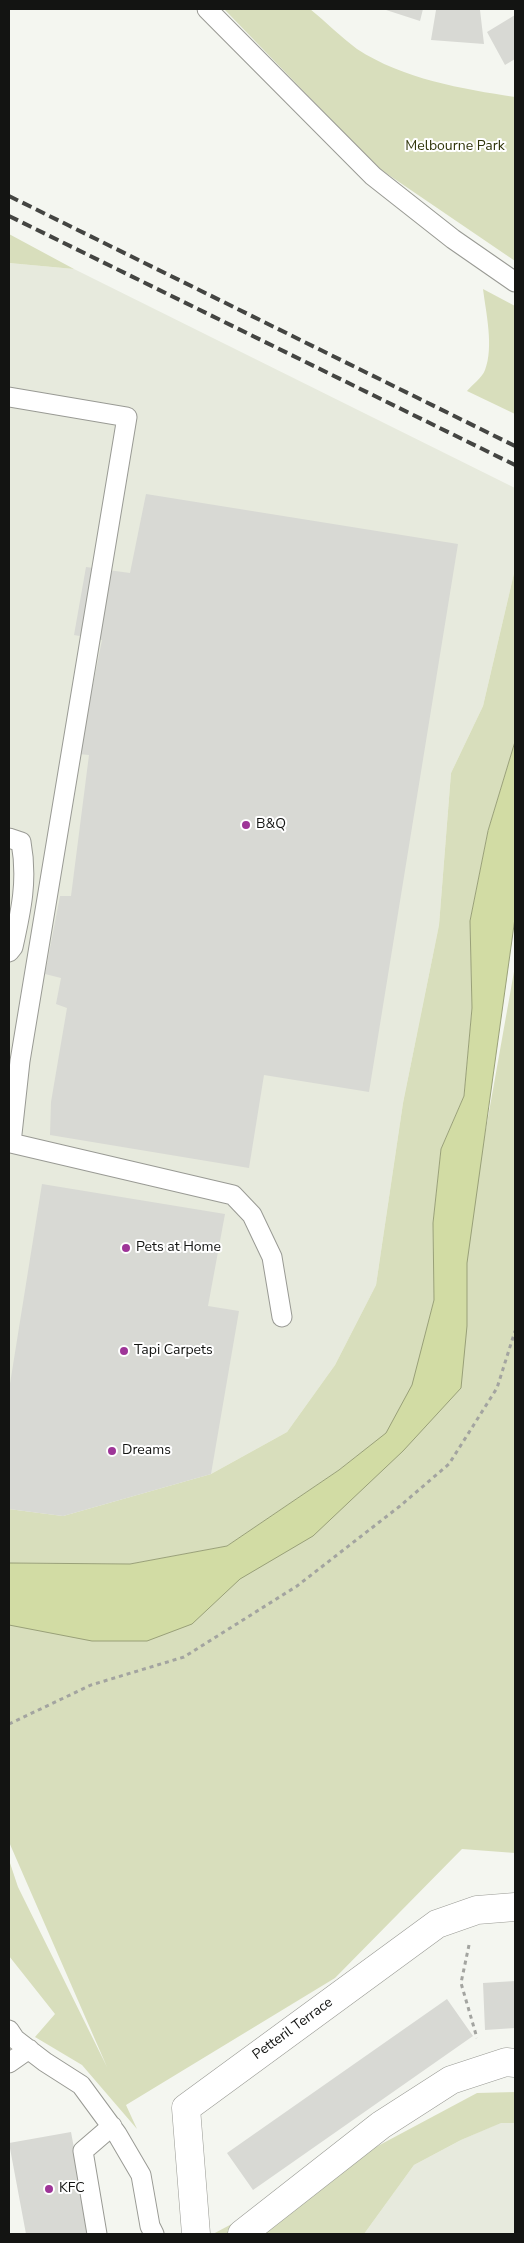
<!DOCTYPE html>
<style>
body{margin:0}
#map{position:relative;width:524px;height:2243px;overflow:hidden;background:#f4f6f0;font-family:"Nunito Sans",sans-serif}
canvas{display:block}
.frame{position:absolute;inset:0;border:10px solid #131412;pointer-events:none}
</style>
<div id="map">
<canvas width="524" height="2243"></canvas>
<div class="frame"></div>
</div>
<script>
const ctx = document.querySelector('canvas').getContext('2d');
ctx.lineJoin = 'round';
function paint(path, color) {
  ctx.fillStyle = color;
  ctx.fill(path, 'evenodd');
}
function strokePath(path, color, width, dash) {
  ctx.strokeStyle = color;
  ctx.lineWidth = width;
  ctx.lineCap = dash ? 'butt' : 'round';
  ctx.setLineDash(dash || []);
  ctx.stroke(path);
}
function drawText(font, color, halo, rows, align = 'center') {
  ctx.font = font + ' "Nunito Sans",sans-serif';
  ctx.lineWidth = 4;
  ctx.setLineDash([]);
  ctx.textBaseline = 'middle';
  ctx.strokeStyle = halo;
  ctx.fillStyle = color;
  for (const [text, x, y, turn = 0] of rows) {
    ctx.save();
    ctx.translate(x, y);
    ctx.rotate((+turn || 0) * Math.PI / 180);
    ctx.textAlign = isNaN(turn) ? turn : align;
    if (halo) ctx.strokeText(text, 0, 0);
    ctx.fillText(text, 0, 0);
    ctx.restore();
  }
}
const built = new Path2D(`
 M9,263L74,269L515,488V569L483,706L451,773L439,925L403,1103L376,1285L335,1365L287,1432L211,1474L63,1516L9,1509Z
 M502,2122L515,2123V2234H364L414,2165L461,2140Z`);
const green = new Path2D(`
 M224,9H310C326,22 341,37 357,49C403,79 462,89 515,97V261L377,167Z
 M9,234L74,269L9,263Z
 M483,289L515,306V414L467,391C472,385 482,378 485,370C494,347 486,313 483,289Z
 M515,569V742L488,831L470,921L472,1008L464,1096L441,1149L433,1223L434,1300L421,1353L459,1280L515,966V1853L462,1849L335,1978L126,2105L137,2129L82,2065L35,2037L55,2014L9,1956V1860L18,1887L107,2067L9,1842V1620L175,1610L375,1442L339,1470L227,1546L130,1564L9,1563V1509L63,1516L211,1474L287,1432L335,1365L376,1285L403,1103L439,925L451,773L483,706Z
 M515,2092V2123H501L461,2140L414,2165L364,2234H213L477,2093Z`);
const water = new Path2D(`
 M515,742V918L467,1263V1326L461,1388L403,1451L313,1536L240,1579L192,1624L147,1641H92L9,1625V1563L130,1564L227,1546L339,1470L386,1433L412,1385L434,1300L433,1223L441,1149L464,1096L472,1008L470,921L488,831Z`);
const building = new Path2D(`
 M383,9H423L420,21Z
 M436,10H480L484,44L431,40Z
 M515,15V59L505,65L487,32Z
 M146,494L458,544L369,1092L264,1075L249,1168L50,1135L51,1102L67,1008L56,1004L61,978L45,974L60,896H71L89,755L79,754L102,640L74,635L86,567L130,573Z
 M42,1184L225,1214L208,1306L239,1311L211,1474L63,1516L9,1509V1390Z
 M515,1981V2028L485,2030L483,1983Z
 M447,1999L473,2036L253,2190L227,2153Z
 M71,2132L90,2234H26L9,2143Z`);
const path = new Path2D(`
 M9,1724L91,1685L184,1657L297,1586L400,1506L449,1464L497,1388L515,1331
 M469,1945L461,1983L477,2038`);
const service = new Path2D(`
 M207,9L373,176L453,239L515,282
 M9,397L127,417L20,1061L11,1143L233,1195L252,1215L272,1257L282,1317
 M9,838L21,842C28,880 21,911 13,947L9,952
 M9,2030L15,2039L45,2062L81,2085L117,2134L141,2175L150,2226L154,2234
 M9,2063L29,2049
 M97,2234L83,2151L112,2126`);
const minor = new Path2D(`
 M196,2234L186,2108L437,1924L477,1910L515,1907
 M242,2234L381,2125L451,2080L506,2062L515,2063`);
const rail = new Path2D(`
 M9,196L515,446
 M9,216L515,465`);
const markers = [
 [246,825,5,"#9e3598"],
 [126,1248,5,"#9e3598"],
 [124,1351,5,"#9e3598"],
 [112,1451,5,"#9e3598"],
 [49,2189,5,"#9e3598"]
];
const parkNames = [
 ["Melbourne Park",455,147]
];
const poiNames = [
 ["B&Q",256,825],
 ["Pets at Home",136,1248],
 ["Tapi Carpets",134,1351],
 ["Dreams",122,1451],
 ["KFC",59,2189]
];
const streetNames = [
 ["Petteril Terrace",293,2029,-36]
];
paint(built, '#e7eadd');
paint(green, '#d8debc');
paint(water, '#d2dca4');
strokePath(water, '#99a078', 1);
paint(building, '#d8d9d4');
strokePath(service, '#999a94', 21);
strokePath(minor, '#999a94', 29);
strokePath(path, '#a3a4a0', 3, [4, 4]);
strokePath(service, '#fff', 19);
strokePath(minor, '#fff', 28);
strokePath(rail, '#444542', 4, [10, 5]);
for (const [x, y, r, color] of markers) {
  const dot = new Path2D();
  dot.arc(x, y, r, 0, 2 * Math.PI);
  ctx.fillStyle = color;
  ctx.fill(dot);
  strokePath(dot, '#fff', 2);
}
drawText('14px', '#30350a', '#fff', parkNames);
drawText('14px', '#131412', '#fff', poiNames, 'left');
drawText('14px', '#131412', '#fff', streetNames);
</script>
